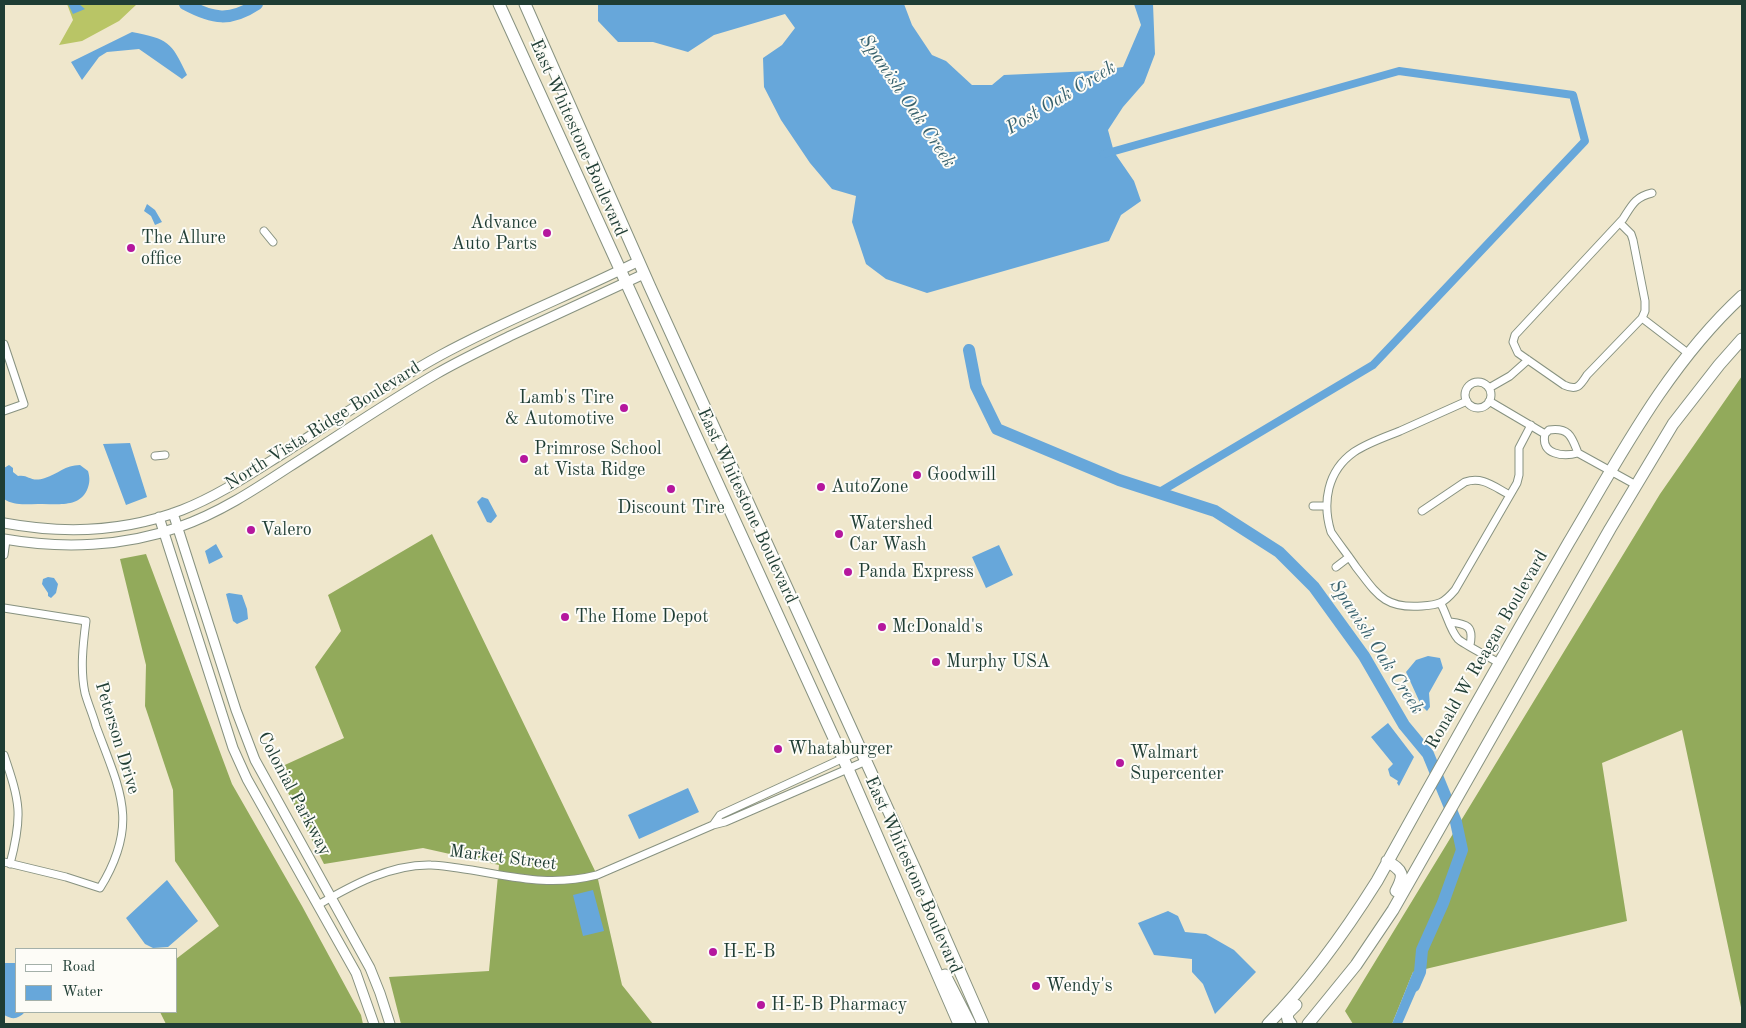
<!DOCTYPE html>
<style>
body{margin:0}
#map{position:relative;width:1746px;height:1028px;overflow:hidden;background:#efe7cc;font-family:"Old Standard TT",serif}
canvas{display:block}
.frame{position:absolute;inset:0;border:5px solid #1f3d34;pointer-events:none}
.legend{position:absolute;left:15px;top:948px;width:162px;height:65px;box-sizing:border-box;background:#fdfcf7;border:1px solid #a4b0a9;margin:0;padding:6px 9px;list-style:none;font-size:15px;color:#1f3d34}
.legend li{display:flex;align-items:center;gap:10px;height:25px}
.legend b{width:25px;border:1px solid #a4b0a9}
</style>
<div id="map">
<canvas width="1746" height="1028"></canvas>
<div class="frame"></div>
<ul class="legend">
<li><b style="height:6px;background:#fff"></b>Road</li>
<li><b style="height:14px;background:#67a7da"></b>Water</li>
</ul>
</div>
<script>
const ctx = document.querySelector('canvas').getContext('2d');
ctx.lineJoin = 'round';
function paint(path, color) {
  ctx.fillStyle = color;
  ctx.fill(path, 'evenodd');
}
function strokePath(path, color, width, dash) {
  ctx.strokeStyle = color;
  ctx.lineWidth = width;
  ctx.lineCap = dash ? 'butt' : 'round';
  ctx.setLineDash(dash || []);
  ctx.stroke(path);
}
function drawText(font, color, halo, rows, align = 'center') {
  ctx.font = font + ' "Old Standard TT",serif';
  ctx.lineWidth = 4;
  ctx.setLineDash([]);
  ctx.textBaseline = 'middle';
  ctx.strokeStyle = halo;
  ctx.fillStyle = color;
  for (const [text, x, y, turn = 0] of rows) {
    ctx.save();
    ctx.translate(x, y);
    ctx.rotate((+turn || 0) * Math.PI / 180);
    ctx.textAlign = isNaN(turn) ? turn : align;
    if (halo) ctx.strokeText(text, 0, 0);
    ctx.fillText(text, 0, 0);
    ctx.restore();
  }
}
const green = new Path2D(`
 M67,4H137L119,21L82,41L59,45L73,20Z`);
const forest = new Path2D(`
 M1742,376V1012L1682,730L1602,763L1627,921L1413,972L1392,1024H1353L1345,1011L1660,494Z
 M432,534L597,875L622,985L653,1024H401L389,977L489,971L499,865L423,848L324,864L276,769L344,738L315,667L341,631L328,595Z
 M146,554L232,784L302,906L361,1015L363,1024H166L160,1012H176V959L219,926L175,861L173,790L145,706L146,665L120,559Z`);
const water = new Path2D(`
 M68,4H79L85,9L73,14Z
 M598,4H904L912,25L932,55L946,61L972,85H992L1004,75L1092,71L1123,67L1141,25L1134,4H1153L1155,54L1144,83L1123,107L1108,130L1114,152L1134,181L1141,201L1121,215L1109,241L927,293L886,279L866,264L852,222L856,196L832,189L810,163L781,120L764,87L763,58L782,45L795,28L785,14L714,35L688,52L653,42H618L598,21Z
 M132,32C168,39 171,41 187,75L182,79L139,49L107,52L99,57L82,80L71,62Z
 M147,204L155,210L162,222L155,225L151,216L144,211Z
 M130,443L147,497L126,505L103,444Z
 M9,465L13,468V472L18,476C29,474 30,483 45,478C58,474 65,465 80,465L88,471C90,478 90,483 87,490C78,509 55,503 38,504C26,504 14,506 4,499V468Z
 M482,497L488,499L497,516L491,523L487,522L477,502Z
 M216,544L223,557L209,564L205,551Z
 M999,545L1013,575L986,588L972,557Z
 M48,577L54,578L58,584L56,593L51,598L48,596V593L42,584L43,579Z
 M229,593L242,595L247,609L248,619L237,624L233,621L226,594Z
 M1428,656L1440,658L1443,668L1429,693L1430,707L1427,711L1421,705L1406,672L1416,660Z
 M1388,723L1414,757L1399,786L1397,783L1398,781L1390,776L1388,769L1393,764L1371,737Z
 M688,788L699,812L639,839L628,815Z
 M167,880L198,921L168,947L153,948L145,944L126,918Z
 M593,890L604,931L583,936L573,895Z
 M1168,911L1178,916L1185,932L1206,934L1234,950L1256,972L1215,1014L1203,984L1192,972V959L1154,955L1138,923Z
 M4,963H16V1012H25C18,1019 13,1020 4,1015Z
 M1425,971L1402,1024H1392L1413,972Z`);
const canal = new Path2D(`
 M1104,154L1399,71L1573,95L1585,141L1373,365L1158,493`);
const river = new Path2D(`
 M185,4C213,19 230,22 257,4
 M969,350L976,386L997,429L1119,480L1215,511L1279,552L1314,587L1364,656L1404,725L1428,754L1456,822L1462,850L1443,903L1422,950L1420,972L1414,986`);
const minor = new Path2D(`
 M1620,223L1631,234L1633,240L1645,301V311L1642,318L1587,375C1580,386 1577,391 1564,385L1518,353L1513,342L1515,335L1623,219C1632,205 1635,197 1652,193
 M264,231L273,242
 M1642,318L1689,354
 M4,344L24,404L4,411
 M1465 395a13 13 0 1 1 26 0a13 13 0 1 1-26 0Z
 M1489,388L1510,376L1528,360
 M1467,401C1445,411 1422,421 1400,431C1385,437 1367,443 1354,452C1327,471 1322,503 1331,532C1339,544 1348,555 1356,567C1377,594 1384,609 1422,606C1439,605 1444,603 1455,590L1517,483L1519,475V448L1531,425
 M1489,401L1545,434
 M1545,434L1549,430C1570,427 1572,438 1578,453L1636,485
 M1545,434C1540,455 1564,457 1578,453
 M155,456L165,455
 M1313,506H1326
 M1422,511L1465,482C1483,476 1494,487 1510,495
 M4,555L6,540
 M1336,567L1349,557
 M1441,604C1447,615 1450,630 1458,639C1463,644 1491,658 1499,663
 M4,608L86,621C83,644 80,670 85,693C88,704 93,715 96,726C120,791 140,823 100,888L66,877L4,862
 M1450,622C1467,624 1474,626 1470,645
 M4,755C20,802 23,815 10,864
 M713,825L720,815L861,750
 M318,905C352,885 391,864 431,865C440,865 449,867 458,868C508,875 546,888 597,875L713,825L725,822L866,761`);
const tertiary = new Path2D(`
 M173,513L236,710L255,760L370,968L380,993L390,1024
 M159,517L233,748L247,779L356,973L374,1024
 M4,523C63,534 125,532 182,510C220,495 253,472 287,451C338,418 388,384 441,355C505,320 573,294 639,261
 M4,539C62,549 124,547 179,527C219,513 254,490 289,467C338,436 386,403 436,374C460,360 486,348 510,336C555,315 600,294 644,274`);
const primary = new Path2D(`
 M499,4L848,769L959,1024
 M525,4L650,287L915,869L983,1024
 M1387,861C1403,871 1405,874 1396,891
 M945,975L970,1024
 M1268,1024C1310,981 1345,932 1377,881C1440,767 1504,654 1569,542C1620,456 1668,364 1742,296
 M1291,1024L1288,1020L1287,1014L1296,1005
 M1308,1024L1356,965L1393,910L1610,529L1673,424L1719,365L1742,339`);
const markers = [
 [547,233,5,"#b5179e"],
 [131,248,5,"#b5179e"],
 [624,408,5,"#b5179e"],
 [524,459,5,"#b5179e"],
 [917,475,5,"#b5179e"],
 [821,487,5,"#b5179e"],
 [671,489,5,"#b5179e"],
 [251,530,5,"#b5179e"],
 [839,534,5,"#b5179e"],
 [848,572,5,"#b5179e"],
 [565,617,5,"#b5179e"],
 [882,627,5,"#b5179e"],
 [936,662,5,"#b5179e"],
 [778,749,5,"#b5179e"],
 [1120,763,5,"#b5179e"],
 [713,952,5,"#b5179e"],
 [1036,986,5,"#b5179e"],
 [761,1005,5,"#b5179e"]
];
const streetNames = [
 ["East Whitestone Boulevard",578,138,66],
 ["North Vista Ridge Boulevard",323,426,-32],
 ["East Whitestone Boulevard",747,506,65],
 ["Ronald W Reagan Boulevard",1487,650,-60],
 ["Peterson Drive",117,738,73],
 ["Colonial Parkway",294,794,62],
 ["Market Street",503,858,7],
 ["East Whitestone Boulevard",913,875,66]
];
const poiNames = [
 ["Advance",537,223,"right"],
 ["Auto Parts",537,244,"right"],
 ["The Allure",141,238],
 ["office",141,259],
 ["Lamb's Tire",614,398,"right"],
 ["& Automotive",614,419,"right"],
 ["Primrose School",534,449],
 ["at Vista Ridge",534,470],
 ["Goodwill",927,475],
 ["AutoZone",831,487],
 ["Discount Tire",671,508,"center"],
 ["Watershed",849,524],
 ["Car Wash",849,545],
 ["Valero",261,530],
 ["Panda Express",858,572],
 ["The Home Depot",575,617],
 ["McDonald's",892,627],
 ["Murphy USA",946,662],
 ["Whataburger",788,749],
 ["Walmart",1130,753],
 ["Supercenter",1130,774],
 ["H-E-B",723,952],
 ["Wendy's",1046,986],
 ["H-E-B Pharmacy",771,1005]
];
const waterNames = [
 ["Post Oak Creek",1061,98,-31],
 ["Spanish Oak Creek",907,101,56],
 ["Spanish Oak Creek",1376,647,57]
];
paint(green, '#b9c566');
paint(forest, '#92aa5b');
paint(water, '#67a7da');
strokePath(canal, '#67a7da', 8);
strokePath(river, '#67a7da', 12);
strokePath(minor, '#879280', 9);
strokePath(tertiary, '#879280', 11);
strokePath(primary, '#879280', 13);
strokePath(minor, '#fff', 7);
strokePath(tertiary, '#fff', 9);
strokePath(primary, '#fff', 11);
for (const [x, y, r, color] of markers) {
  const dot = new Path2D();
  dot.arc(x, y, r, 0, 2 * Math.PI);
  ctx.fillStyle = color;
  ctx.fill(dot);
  strokePath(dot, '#fdfcf7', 2);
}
drawText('18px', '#1f3d34', '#fdfcf7', streetNames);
drawText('18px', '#1f3d34', '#fdfcf7', poiNames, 'left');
drawText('italic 19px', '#38626e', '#fdfcf7', waterNames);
</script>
